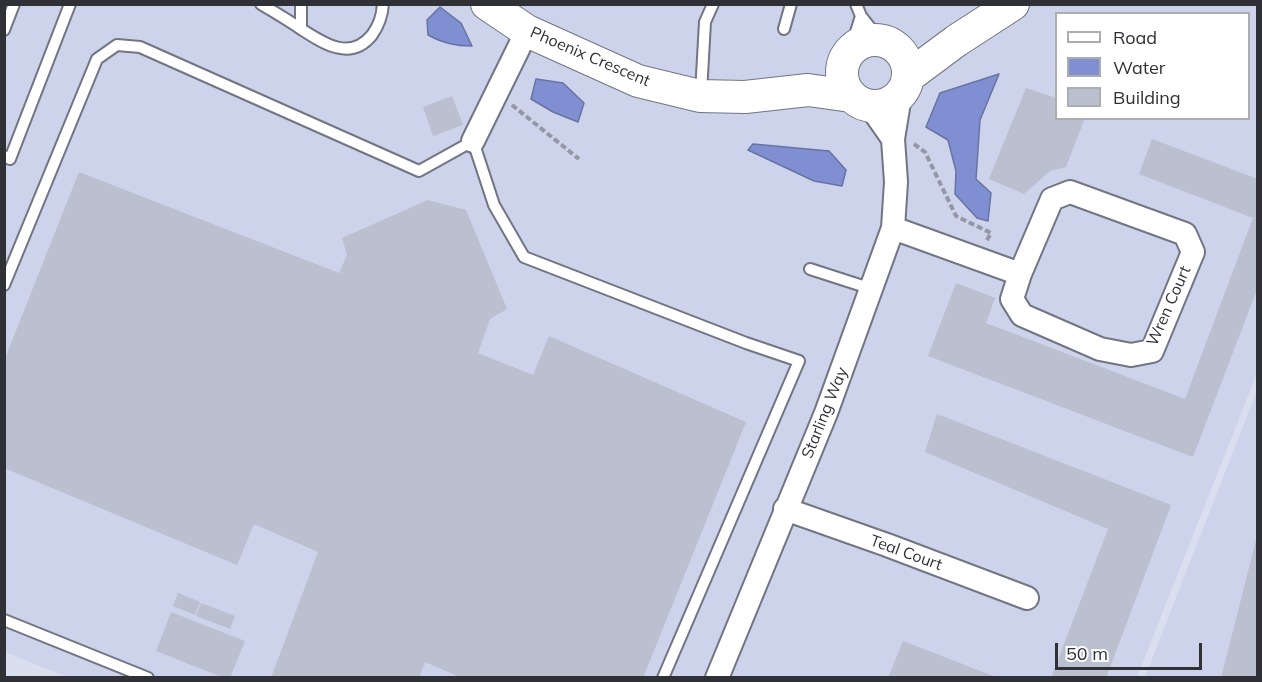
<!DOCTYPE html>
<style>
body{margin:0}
#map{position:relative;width:1262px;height:682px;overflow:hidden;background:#dadff0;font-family:Mulish,sans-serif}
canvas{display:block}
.frame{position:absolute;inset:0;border:6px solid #2f3137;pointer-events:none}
.legend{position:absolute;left:1055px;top:12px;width:195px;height:108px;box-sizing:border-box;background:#fff;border:2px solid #acadaf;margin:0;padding:8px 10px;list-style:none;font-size:18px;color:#2f3137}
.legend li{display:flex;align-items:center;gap:12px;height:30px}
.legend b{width:30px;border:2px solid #acadaf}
.scale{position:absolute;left:1055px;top:643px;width:147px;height:27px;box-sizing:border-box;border:3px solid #2f3137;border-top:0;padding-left:8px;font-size:18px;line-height:21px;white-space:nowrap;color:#2f3137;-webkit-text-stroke:4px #fff;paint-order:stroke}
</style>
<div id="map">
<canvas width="1262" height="682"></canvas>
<div class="frame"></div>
<ul class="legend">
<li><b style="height:8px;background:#fff"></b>Road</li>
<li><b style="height:16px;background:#808fd2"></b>Water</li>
<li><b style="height:16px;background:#bbc0d0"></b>Building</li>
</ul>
<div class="scale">50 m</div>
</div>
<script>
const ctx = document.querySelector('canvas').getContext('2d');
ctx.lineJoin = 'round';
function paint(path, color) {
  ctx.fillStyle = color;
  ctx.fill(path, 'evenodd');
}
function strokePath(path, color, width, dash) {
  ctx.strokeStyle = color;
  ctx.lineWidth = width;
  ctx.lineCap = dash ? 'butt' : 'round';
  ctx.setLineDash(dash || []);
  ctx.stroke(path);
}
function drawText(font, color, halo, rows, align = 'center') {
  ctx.font = font + ' Mulish,sans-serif';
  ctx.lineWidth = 4.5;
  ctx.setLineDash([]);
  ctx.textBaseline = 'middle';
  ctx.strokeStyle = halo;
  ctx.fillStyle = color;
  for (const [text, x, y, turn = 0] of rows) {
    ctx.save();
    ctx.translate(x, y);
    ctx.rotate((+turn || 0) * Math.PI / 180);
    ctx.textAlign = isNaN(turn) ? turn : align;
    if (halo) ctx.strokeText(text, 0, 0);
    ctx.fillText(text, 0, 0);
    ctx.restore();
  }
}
const built = new Path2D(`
 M21,4L1257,5V373L1137,677L70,678L5,652L4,45ZM1056,14H1248V118H1056Z
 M1257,391V677H1145Z`);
const water = new Path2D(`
 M440,7L461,23L472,46C455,46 443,43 428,35L427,20Z
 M999,74L980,120L976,179L991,193L988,221L977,218L955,194L956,171L948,140L926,127L940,93Z
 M536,79L563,83L584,103L578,122L553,112L531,99Z
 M753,144L829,151L846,170L842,186L814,181L748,150Z`);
const building = new Path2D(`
 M1026,88L1056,98V118H1085L1066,167L1050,171L1024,194L989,179Z
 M452,96L463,125L433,136L423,107Z
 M1152,139L1258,179V287L1193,457L928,356L956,283L995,298L986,323L1185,399L1253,218L1139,174Z
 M79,172L339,273L347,255L342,238L428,200L466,210L507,309L490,319L478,353L533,375L549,336L746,422L643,678H462L425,662L419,678H271L318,552L254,524L237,565L4,468V361Z
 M937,414L1171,505L1106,678H1051L1108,529L925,452Z
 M1257,536L1258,678H1221Z
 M178,593L200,602L195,615L173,606Z
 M201,603L235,616L230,629L196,616Z
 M171,612L245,641L230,678H224L156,651Z
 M903,641L996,677V678H888Z`);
const path = new Path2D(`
 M512,105L579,159
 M914,144L925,152L956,216L991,233L986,242`);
const lane = new Path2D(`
 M261,4C274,12 288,20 301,29C323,43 350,62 372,35C379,25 382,17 383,4
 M301,4V28
 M856,4L861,16L880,40
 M784,29L791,4
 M4,30L14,4
 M850,51L861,16
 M701,93L705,22L713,4
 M4,156L10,159L70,4
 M810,269L872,289
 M4,285L97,59L117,45L140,47L419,171L473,141L494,205L524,257L746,343L799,361L663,678
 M4,620L148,678`);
const street = new Path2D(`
 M870,106L893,139
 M473,141L527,31
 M893,228L1020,274L1012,299L1022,315L1100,349L1131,355L1152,351L1193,252L1185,234L1070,192L1052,199L1020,274
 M785,509L887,545L1027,598
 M717,678L826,413L893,228L896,182L893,139L900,96`);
const secondary = new Path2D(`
 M487,4L527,31L638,81L700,96L745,97L808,90L851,96
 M842 73a33 33 0 1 1 66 0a33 33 0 1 1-66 0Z
 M909,76L956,41L1013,4`);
const streetNames = [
 ["Phoenix Crescent",590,57,23],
 ["Wren Court",1169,306,-66],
 ["Starling Way",825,413,-68],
 ["Teal Court",906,553,20]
];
paint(built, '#ccd3ea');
paint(water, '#808fd2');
strokePath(water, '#6873a4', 1.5);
paint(building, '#bbc0d0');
strokePath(lane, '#717584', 14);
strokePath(street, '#717584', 26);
strokePath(secondary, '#717584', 34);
strokePath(path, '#9497a4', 4, [6, 3]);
strokePath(lane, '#fff', 10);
strokePath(street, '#fff', 22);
strokePath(secondary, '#fff', 32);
drawText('16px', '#2f3137', '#fff', streetNames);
</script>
